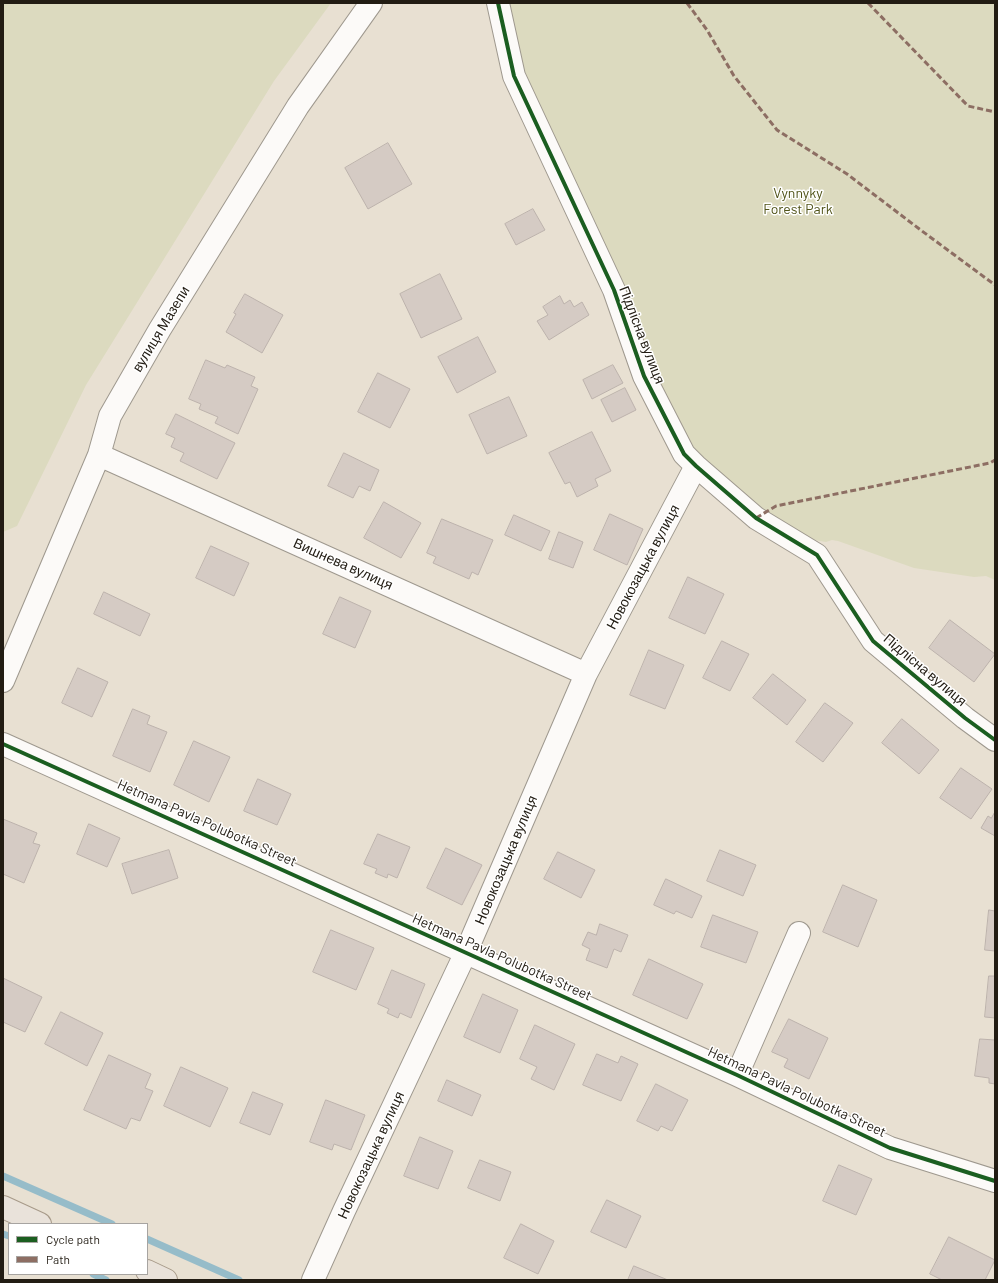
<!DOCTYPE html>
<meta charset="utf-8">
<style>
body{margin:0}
#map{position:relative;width:998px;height:1283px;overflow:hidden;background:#e8e0d2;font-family:Barlow,sans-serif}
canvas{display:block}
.frame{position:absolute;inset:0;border:4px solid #221c13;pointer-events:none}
.legend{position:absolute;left:8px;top:1223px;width:140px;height:52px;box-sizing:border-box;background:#fff;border:1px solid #a7a4a1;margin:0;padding:5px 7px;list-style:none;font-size:12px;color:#221c13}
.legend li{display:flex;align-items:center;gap:8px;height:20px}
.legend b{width:20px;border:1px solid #a7a4a1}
</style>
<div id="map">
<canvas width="998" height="1283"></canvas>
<div class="frame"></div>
<ul class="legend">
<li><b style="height:5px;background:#1b5e20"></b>Cycle path</li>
<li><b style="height:5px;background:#8d6e63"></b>Path</li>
</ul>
</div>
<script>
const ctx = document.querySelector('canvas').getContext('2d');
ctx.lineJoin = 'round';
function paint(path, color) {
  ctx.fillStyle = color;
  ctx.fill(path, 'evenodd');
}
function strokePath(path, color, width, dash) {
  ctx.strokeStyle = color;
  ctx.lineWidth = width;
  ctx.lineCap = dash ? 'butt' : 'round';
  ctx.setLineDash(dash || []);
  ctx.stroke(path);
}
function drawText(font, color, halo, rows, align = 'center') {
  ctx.font = font + ' Barlow,sans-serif';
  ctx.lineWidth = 3;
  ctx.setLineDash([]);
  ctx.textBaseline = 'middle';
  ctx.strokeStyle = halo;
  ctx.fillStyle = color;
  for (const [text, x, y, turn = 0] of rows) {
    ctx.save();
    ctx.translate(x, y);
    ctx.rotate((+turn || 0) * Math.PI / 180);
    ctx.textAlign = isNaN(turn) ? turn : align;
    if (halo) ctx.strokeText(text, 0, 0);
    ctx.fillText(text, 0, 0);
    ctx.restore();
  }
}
const green = new Path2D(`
 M3,3H331L274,81L86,385L17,526L3,532Z
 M503,3H995V580L986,576L974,577L914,568L838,541L832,540L826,542L814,540L803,534L778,528L693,459L524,80Z`);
const stream = new Path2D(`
 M3,1176L112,1224
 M3,1234L9,1236
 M147,1239L239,1280
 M93,1274L106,1280`);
const building = new Path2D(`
 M388,143L412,184L368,209L345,168Z
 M533,209L545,230L516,245L505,224Z
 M440,274L462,319L421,338L400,294Z
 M245,294L283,315L262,353L226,332L236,314L234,313Z
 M560,296L564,304L570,300L574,307L582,302L589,315L549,340L537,321L548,315L543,307Z
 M478,337L496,372L457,393L438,357Z
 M206,360L225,368L227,365L255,377L251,386L258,389L238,434L215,423L218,417L199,409L201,404L189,399Z
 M613,365L623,383L592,399L583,380Z
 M378,373L410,389L390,428L358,412Z
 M625,388L636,410L612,422L601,400Z
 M509,397L527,436L487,454L469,415Z
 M176,414L235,443L217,479L180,461L184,453L171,447L175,438L166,434Z
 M592,432L611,471L595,479L598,486L577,497L570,482L565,484L549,453Z
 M344,453L379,470L370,491L359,486L353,498L328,486Z
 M384,502L421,523L401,558L364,538Z
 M610,514L643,529L627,565L594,550Z
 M514,515L550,531L541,551L505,535Z
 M442,519L493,540L478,575L472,572L469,579L433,563L436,557L427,553Z
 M559,532L583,542L573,568L549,559Z
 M211,546L249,563L234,596L196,578Z
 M688,577L724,594L705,634L669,618Z
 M104,592L150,614L140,636L94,614Z
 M340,597L371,611L355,648L323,634Z
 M950,620L995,654L974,682L929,648Z
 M722,641L749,654L730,691L703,678Z
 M649,650L684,665L665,709L630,695Z
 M78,668L108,682L92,717L62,703Z
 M773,674L806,700L787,725L753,698Z
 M825,703L853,723L823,762L796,742Z
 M133,709L150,716L147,724L167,732L150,772L113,756Z
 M902,719L939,750L919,774L882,743Z
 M194,741L230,757L209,802L174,785Z
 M961,768L992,789L971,819L940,798Z
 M258,779L291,794L277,825L244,811Z
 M995,812V836L981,828L988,816L991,818Z
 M3,819L37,833L33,843L40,845L24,883L3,874Z
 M89,824L120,838L107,867L77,854Z
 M378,834L410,847L397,878L388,874L387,878L375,873L377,869L364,864Z
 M446,848L482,865L462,905L427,888Z
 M169,850L178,878L132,894L122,864Z
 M720,850L756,865L743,896L707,881Z
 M558,852L595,870L581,898L544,879Z
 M666,879L702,896L692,918L676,911L674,914L654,905Z
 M843,885L877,900L858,947L823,932Z
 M989,910L995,911V951L985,950Z
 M713,915L758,932L746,963L701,947Z
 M600,924L628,935L621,952L614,949L607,968L586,960L590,949L582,945L588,932L596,935Z
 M331,930L374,948L356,990L313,972Z
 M649,959L703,984L687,1019L633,995Z
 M392,970L425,984L411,1018L400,1013L398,1018L387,1013L389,1009L378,1004Z
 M989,976H995V1018L985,1017Z
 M3,978L42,997L25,1032L3,1022Z
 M483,994L518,1010L500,1053L464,1037Z
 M61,1012L103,1033L87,1066L45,1044Z
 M789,1019L828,1038L809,1079L784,1067L788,1059L772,1052Z
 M535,1025L575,1044L554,1090L531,1079L537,1067L520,1059Z
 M980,1039L995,1040V1084L989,1083V1078L975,1076Z
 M597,1054L618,1063L621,1056L638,1064L621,1101L583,1085Z
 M109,1055L151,1074L145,1088L153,1091L140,1121L131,1118L126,1129L84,1110Z
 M181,1067L228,1088L210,1127L164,1106Z
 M447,1080L481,1095L472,1116L438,1101Z
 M656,1084L688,1100L672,1131L661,1126L658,1131L637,1121Z
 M253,1092L283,1104L270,1135L240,1123Z
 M326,1100L365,1115L351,1150L334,1144L332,1150L310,1142Z
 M420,1137L453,1151L438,1189L404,1176Z
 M480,1160L511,1172L500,1201L468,1188Z
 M839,1165L872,1179L856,1215L823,1201Z
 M607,1200L641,1216L626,1248L591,1232Z
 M521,1224L554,1241L538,1274L504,1258Z
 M949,1237L995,1260L985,1280H942L930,1274Z
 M634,1266L668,1280H628Z`);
const minor = new Path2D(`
 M498,3L514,76L614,290L644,376L684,454L696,466L756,518L817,555L873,641L965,718L995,740
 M99,455L586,674
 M3,681L99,455L110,416L160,329L298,106L371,3
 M3,744L737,1075L890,1148L995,1181
 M737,1075L799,933
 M313,1280L344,1211L466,952L586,674L696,466`);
const major = new Path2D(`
 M3,1207L40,1224
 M147,1271L166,1280`);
const quiet = new Path2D(`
 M687,3L707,30L734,76L777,130L847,174L922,231L995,285
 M868,3L968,106L995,112
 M756,518L776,506L990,463L995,460`);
const cycleway = new Path2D(`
 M498,3L514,76L614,290L644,376L684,454L696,466L756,518L817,555L873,641L965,718L995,740
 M3,744L737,1075L890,1148L995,1181`);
const parkNames = [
 ["Vynnyky",798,193],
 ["Forest Park",798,209]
];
const streetNames = [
 ["вулиця Мазепи",161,329,-59],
 ["Підлісна вулиця",642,335,69],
 ["Вишнева вулиця",343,564,24],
 ["Новокозацька вулиця",643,567,-62],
 ["Підлісна вулиця",925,670,40],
 ["Hetmana Pavla Polubotka Street",207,823,24],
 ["Новокозацька вулиця",506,860,-67],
 ["Hetmana Pavla Polubotka Street",502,957,24],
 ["Hetmana Pavla Polubotka Street",797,1092,25],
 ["Новокозацька вулиця",371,1155,-65]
];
paint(green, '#dcdabf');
strokePath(stream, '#96bcc9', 7);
paint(building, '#d5cbc4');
strokePath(building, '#bcb2ac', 1);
strokePath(minor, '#9e988e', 24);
strokePath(major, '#a79a89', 24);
strokePath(minor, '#fcfaf8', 22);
strokePath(major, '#e9e2da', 22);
strokePath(quiet, '#8d6e63', 3, [6, 3]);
strokePath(cycleway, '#1b5e20', 4);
drawText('14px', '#505318', '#fff', parkNames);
drawText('14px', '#221c13', '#fff', streetNames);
</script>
